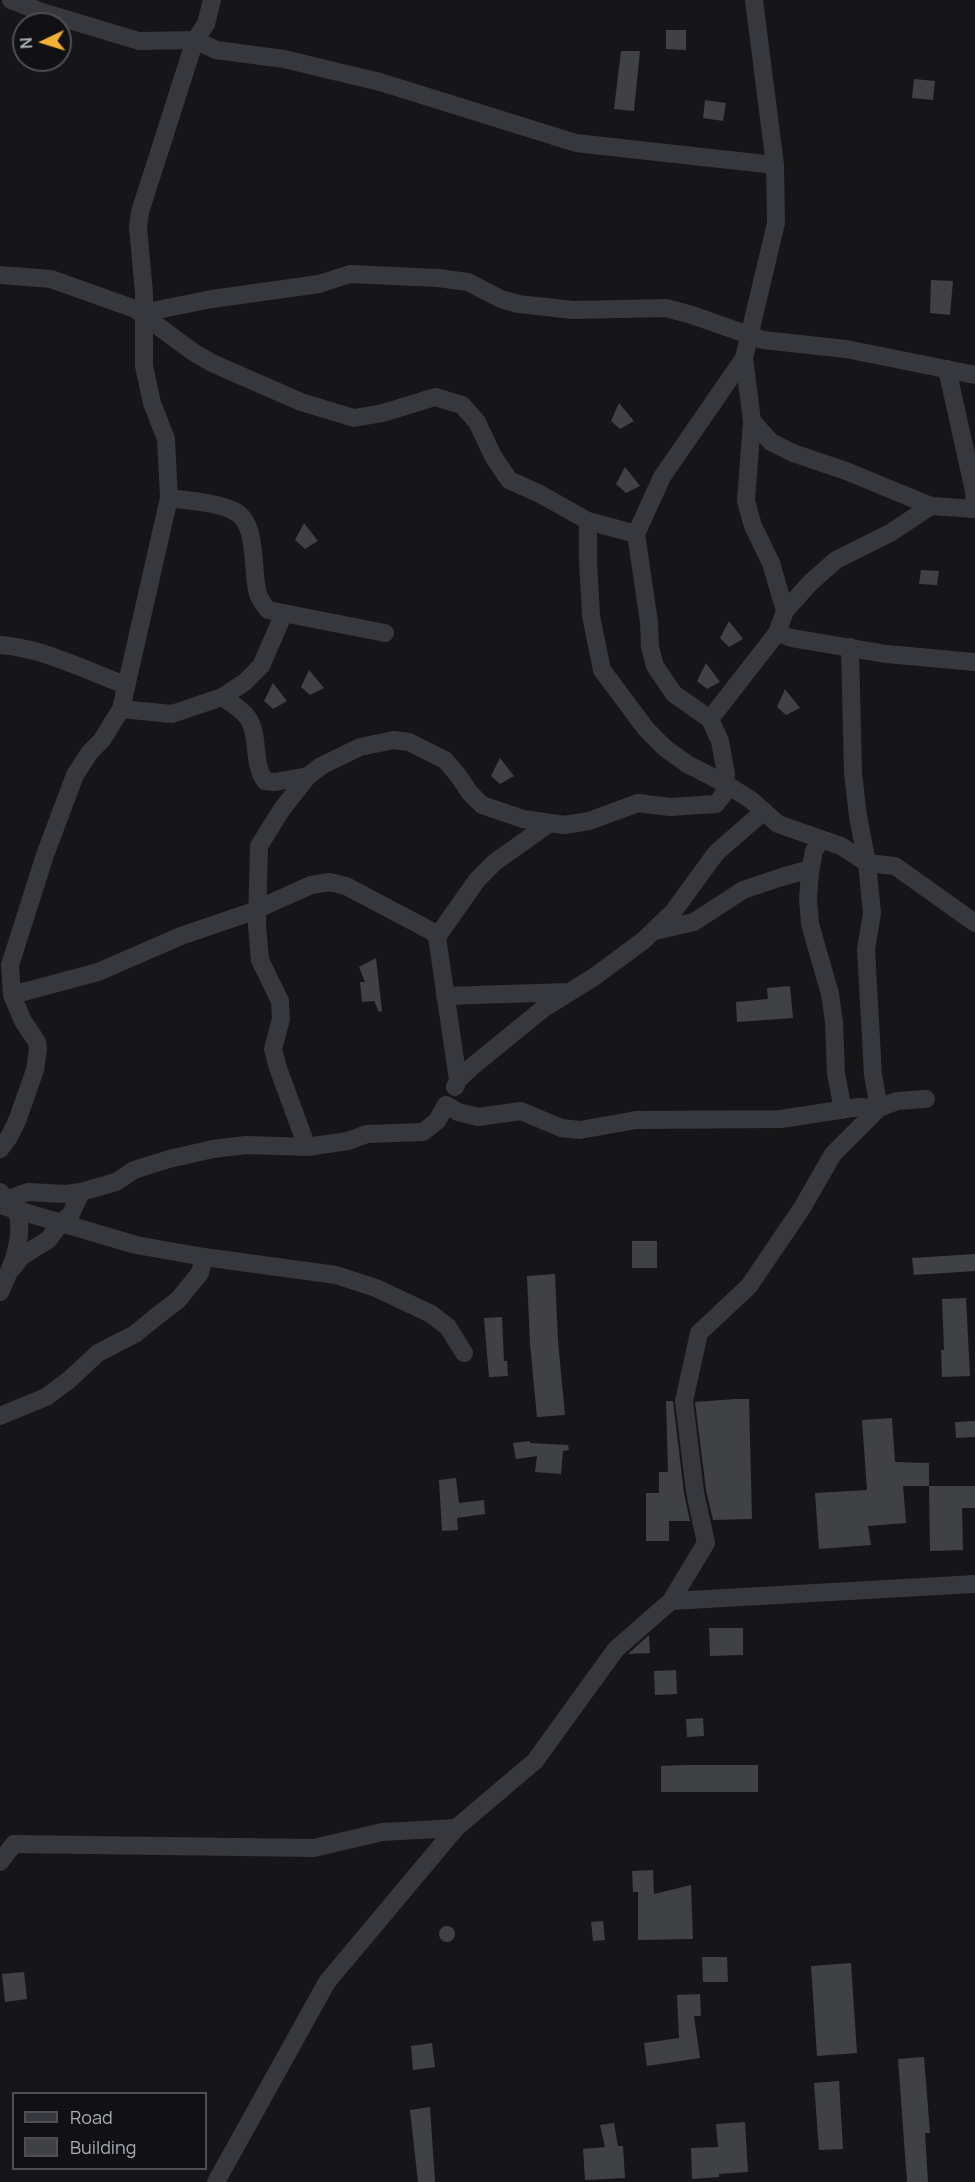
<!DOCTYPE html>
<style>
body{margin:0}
#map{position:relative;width:975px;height:2182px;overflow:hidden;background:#161618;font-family:Manrope,sans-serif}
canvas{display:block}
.legend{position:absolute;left:12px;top:2092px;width:195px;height:78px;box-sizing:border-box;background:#111113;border:2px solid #4d4f55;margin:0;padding:8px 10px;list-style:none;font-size:18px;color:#a8adb8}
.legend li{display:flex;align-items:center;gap:12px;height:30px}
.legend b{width:30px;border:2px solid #4d4f55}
.north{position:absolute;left:12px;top:12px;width:60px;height:60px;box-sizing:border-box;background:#111113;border:2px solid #4d4f55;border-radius:50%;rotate:266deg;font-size:16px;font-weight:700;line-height:24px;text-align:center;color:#a8adb8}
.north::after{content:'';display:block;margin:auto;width:21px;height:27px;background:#f2b134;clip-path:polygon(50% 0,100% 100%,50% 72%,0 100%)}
</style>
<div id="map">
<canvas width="975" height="2182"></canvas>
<ul class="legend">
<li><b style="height:8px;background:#37383d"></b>Road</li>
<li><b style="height:16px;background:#404145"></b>Building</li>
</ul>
<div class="north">N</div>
</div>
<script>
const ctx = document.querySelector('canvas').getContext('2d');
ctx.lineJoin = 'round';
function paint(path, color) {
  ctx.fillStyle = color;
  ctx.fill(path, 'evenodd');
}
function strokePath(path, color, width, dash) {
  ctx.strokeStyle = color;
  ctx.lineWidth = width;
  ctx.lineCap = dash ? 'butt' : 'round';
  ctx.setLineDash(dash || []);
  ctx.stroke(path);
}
const building = new Path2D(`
 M666,30H686V50L666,49Z
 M621,51H640L634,111L614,109Z
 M914,79L935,81L933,100L912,98Z
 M705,100L726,103L723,121L703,118Z
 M931,280L953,281L950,315L930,313Z
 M619,403L634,421L620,429L611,421Z
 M625,467L640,486L626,493L616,484Z
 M304,523L318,541L305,549L295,540Z
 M921,570L939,571L937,585L919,584Z
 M729,621L743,639L729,647L720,638Z
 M706,663L720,682L707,689L697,681Z
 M309,670L324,688L310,695L301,687Z
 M273,683L287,701L273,709L264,701Z
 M785,689L800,708L786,715L777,707Z
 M500,758L514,776L500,784L491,776Z
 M376,958L382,1011L379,1012L374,1001L362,1002L360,982H365L359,967Z
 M790,986L793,1018L737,1022L736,1002L768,999L767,988Z
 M632,1241H657V1268H632Z
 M975,1254V1271L914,1275L912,1258Z
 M555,1274L558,1341L565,1415L537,1417L530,1344L527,1276Z
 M966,1298L970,1376L942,1377L941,1350H944L942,1299Z
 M502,1317L504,1361H507L508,1376L489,1377L484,1318Z
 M735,1399H749L752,1519L713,1520L706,1490L695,1402Z
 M666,1401H673L684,1493L690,1521H669V1541H646V1493H659V1472H668Z
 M892,1418L895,1462L929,1463V1486H903L906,1523L868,1526L871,1545L819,1549L815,1493L867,1490L862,1420Z
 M975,1421V1437L956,1438L955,1422Z
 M530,1441V1443L568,1445L569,1450L563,1451L561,1474L535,1472L537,1456L516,1459L513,1443Z
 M456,1478L459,1503L484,1500L485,1514L457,1518L458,1530L442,1531L439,1480Z
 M929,1486H975V1508H962L963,1550L930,1551Z
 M709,1628H743V1655L710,1656Z
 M649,1635L650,1653L628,1654Z
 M676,1670L677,1694L655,1695L654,1671Z
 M703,1718L704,1736L687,1737L686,1719Z
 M684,1765H758V1792H661V1766Z
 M653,1870L654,1894L691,1885L693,1939L638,1940V1892H633L632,1871Z
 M603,1921L605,1940L593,1941L591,1922Z
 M439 1934a8 8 0 1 1 16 0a8 8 0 1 1-16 0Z
 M702,1957H727L728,1982H703Z
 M851,1963L857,2053L817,2056L811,1966Z
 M24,1972L27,1999L5,2002L2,1974Z
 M700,1994L701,2016H694L700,2058L647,2066L644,2043L679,2038L677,1995Z
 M432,2043L435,2067L413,2070L411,2046Z
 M924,2057L930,2133H925L928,2182H907L898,2059Z
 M839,2081L843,2149L819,2150L814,2083Z
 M430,2107L435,2182H418L410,2110Z
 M745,2122L748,2172L719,2174V2177L692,2179L691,2148L718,2147L716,2124Z
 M614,2123L618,2146H623L625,2178L585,2180L583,2149L605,2147L600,2125Z`);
const street = new Path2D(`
 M11,0L39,11L139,41L195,40L216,50L284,59L380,82L576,143L775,165
 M0,275L51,279L135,309L193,352L212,363L301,402L354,418L383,413L435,397L462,405L477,422L493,456L509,480L540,494L588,521L636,534
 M144,314L157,310L212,299L319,284L350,274L438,278L468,282L501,299L518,304L573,310L666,308L692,315L763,340L846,349L975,375
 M744,358L752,421L746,501L753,526L771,563L785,611
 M752,421L771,442L793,453L846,471L931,506L975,509L974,491L947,369
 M169,498C190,501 215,502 234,511C259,523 251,571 258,594C260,600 264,605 268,610L385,633
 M588,521V561L591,616L602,670L646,729L665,748L687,764L726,784L751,800L778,824L841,846L867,863L895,866L975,923
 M777,633L792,638L887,654L975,662
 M0,645C43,648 85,670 125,685
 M222,697C231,703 242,709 248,718C260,737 252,763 265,781L275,782L308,776L321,766L360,747L394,740L409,742L445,760L457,774L470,793L482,805L523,819L564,825L589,821L638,803L670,807L716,804L724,794L726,774L720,741L710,719L674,694L655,666L650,647L649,622L636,534L662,477L744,358L776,223L775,165L754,0
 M121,709L172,714L222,697L245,682L261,666L284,613
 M710,719L777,633L785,611L810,583L836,560L890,533L931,506
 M810,872L808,899L810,924L830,994L834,1022L836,1074L843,1110
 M655,931L694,922L743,890L782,877L803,871L810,872L814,851L821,840
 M437,937L477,880L495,862L550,823
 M12,995L98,972L181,936L251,912L311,885L330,882L346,886L433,932L437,937L458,1080
 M445,996L568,992
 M455,1087L458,1080L474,1065L544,1008L594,977L644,940L673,912L716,853L764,811
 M307,1147L278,1068L273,1049L281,1019L280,1001L260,960L257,926L259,846L282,809L308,776
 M0,1149L9,1137L17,1121L35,1070L38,1049L37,1042L23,1021L12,995L10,965L45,855L75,775L90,752L102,740L121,709L169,498L166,439L152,403L144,366V293L138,227L140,212L195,40L206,24L212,0
 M0,1192C4,1198 13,1203 16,1209C26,1235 11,1269 0,1292
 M0,1205L136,1245L204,1257L336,1275L376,1288L431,1314L448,1327L464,1353
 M15,1208L14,1197L28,1192L66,1194L81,1192L116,1182L134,1170L169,1159L213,1149L246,1145L307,1147L348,1141L367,1134L423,1132L437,1121L446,1105L458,1112L478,1117L521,1111L561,1128L580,1130L636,1120L781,1119L859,1107L879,1108L897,1101L926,1099
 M11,1270L22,1256L48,1240L61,1223L71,1214L81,1192
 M0,1416L46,1397L69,1380L98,1353L135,1334L157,1316L178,1300L200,1273L204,1257
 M671,1601L975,1584
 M0,1862L14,1844L314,1848L382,1832L456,1828L535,1761L616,1649L671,1601L706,1543L695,1492L684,1401L699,1333L749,1286L802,1208L833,1154L879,1108L873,1075L866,949L872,913L867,863L858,816L853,773L850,647
 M216,2182L327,1982L456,1828`);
paint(building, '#404145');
strokePath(street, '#37383d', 18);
</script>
